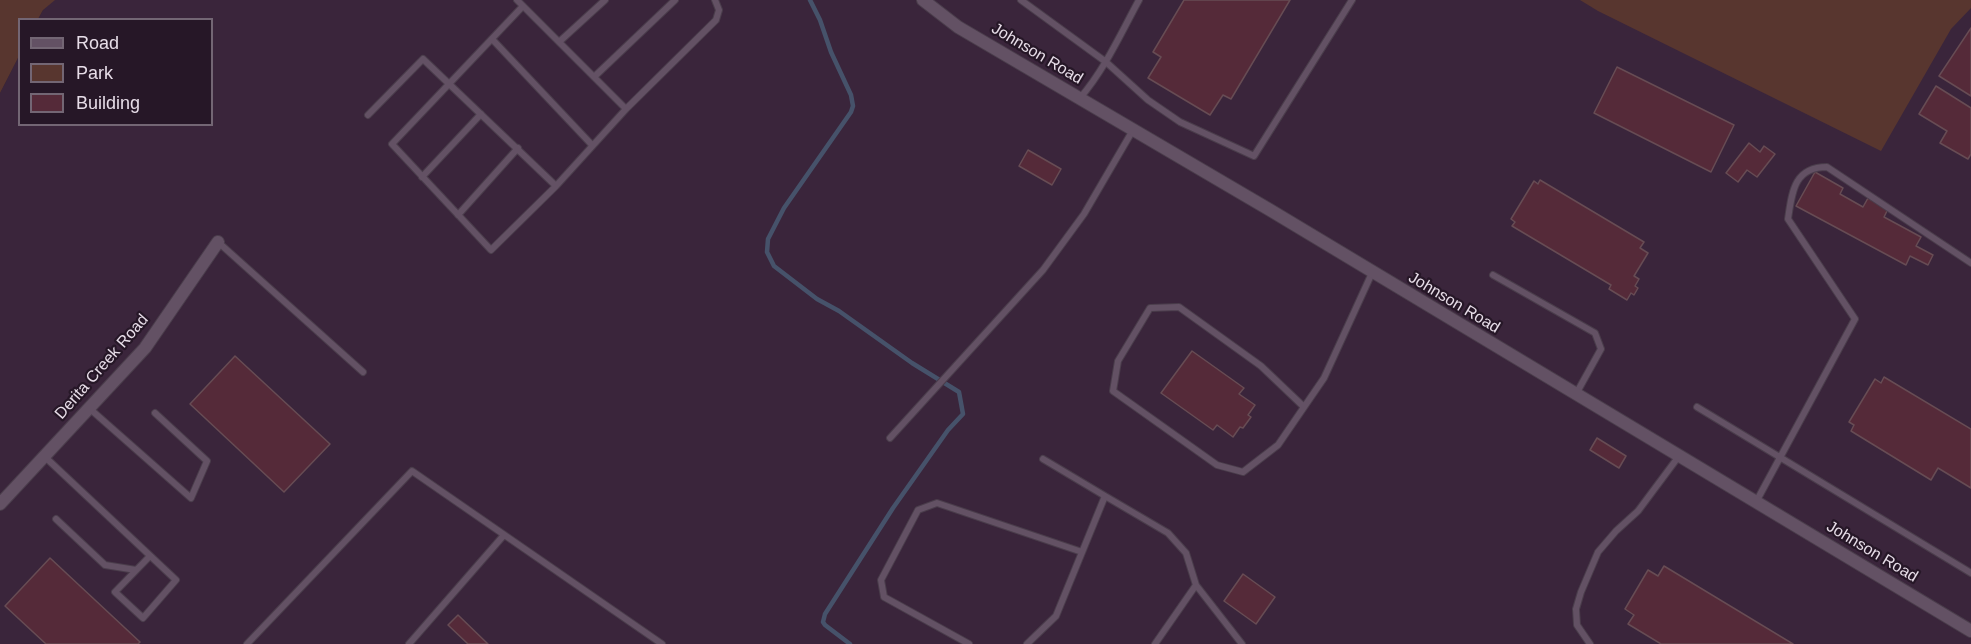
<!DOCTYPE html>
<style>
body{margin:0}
#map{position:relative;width:1971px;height:644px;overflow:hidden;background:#302131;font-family:Helvetica,sans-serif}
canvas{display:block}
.legend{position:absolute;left:18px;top:18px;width:195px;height:108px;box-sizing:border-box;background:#261727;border:2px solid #736674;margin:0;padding:8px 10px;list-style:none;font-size:18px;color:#e7dde8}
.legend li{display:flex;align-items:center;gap:12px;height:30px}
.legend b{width:30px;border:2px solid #736674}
</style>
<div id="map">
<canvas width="1971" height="644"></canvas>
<ul class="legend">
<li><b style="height:8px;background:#635164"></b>Road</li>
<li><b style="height:16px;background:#58362f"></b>Park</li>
<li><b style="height:16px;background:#552a39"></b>Building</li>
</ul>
</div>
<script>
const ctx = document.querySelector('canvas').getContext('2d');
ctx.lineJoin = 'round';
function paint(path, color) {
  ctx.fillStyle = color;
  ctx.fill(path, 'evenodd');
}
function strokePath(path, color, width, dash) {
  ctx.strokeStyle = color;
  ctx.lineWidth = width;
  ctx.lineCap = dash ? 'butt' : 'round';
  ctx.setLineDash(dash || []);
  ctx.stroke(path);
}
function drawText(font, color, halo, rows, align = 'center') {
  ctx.font = font + ' Helvetica,sans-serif';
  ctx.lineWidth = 4.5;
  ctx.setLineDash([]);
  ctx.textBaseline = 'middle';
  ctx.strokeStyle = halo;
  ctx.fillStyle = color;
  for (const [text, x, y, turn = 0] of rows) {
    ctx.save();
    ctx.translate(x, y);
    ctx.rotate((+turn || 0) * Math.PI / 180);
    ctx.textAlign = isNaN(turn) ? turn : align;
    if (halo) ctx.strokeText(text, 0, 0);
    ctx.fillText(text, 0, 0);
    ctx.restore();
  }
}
const built = new Path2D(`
 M49,0H1971V644H0V93L19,56L20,124H212V20L38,19Z`);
const green = new Path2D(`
 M0,0H55L43,10L38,19L20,20L19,56L0,93Z
 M1580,0H1971V8L1951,29L1881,151L1598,11Z`);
const stream = new Path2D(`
 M810,0L820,20L831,52L851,95L853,106L851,112L784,208L768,239L767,252L774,266L817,299L839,311L912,363L959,392L963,414L948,430L893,508L825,614L823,622L825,625L850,644`);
const building = new Path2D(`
 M1184,0H1290L1231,99L1223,95L1210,115L1148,78L1161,57L1153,52Z
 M1971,28V96L1939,76Z
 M1617,67L1734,125L1711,172L1594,113Z
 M1936,86L1971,108V154L1968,159L1940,143L1947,131L1919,114Z
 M1749,143L1760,152L1764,146L1775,154L1757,177L1747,170L1738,182L1726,173Z
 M1028,150L1061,169L1052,185L1019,166Z
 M1815,172L1843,188L1840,194L1863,207L1868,198L1888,209L1884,217L1921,237L1916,246L1933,255L1928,265L1910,256L1906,265L1796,206Z
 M1540,180L1644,242L1640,248L1648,253L1634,276L1639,279L1635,286L1638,288L1634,295L1631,293L1627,300L1609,289L1611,285L1512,226L1515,222L1511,219L1534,181L1538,184Z
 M1192,351L1244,388L1239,394L1255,405L1248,415L1251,417L1243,428L1240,427L1233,437L1217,425L1213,430L1161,393Z
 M235,356L330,444L284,492L190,404Z
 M1884,377L1971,429V488L1938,468L1931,480L1851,431L1854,425L1849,422L1875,379L1881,383Z
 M1597,438L1626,456L1619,468L1590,450Z
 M50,558L140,642L138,644H46L5,606Z
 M1664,566L1793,644H1661L1628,624L1634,615L1625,609L1648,570L1658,576Z
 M1243,574L1275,597L1256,624L1224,601Z
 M458,615L488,644H468L448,625Z`);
const service = new Path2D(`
 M517,0L626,109L556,186L491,250L392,144L523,6
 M1021,0L1106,62L1148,100L1180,122L1254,156L1352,0
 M492,39L592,145
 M559,42L605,0
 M594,77L675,0
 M1080,98C1105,69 1121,33 1139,0
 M626,109L716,20L719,10L715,0
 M368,115L423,59L556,186
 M422,177L481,114
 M458,215L518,148
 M218,242L363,372
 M1493,275L1595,333L1601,349L1576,394
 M1304,407L1261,366L1179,307L1150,308L1118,361L1113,391L1217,465L1243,472L1278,445L1324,378L1372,273
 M1697,407L1971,573
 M89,408L191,498L207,461L155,413
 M890,438L1043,270L1084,214L1133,130
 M44,456L176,580L143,618L115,592L150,556
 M1043,459L1105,496
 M1756,502L1855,319L1788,219C1792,192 1794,167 1827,167L1971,263
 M56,519L105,565L136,570
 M247,644L412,471L662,644
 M409,644L504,535
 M969,644L884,597L881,580L918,510L937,503L1082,552
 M1027,644L1056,616L1105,496L1168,533L1186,553L1196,585
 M1155,644L1196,585L1242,644
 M1590,644L1577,625L1576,609L1581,592L1598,552L1616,531L1638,511L1679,456`);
const minor = new Path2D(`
 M923,0L958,27L1270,210L1971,631
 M0,504L145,348L218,242`);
const streetNames = [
 ["Johnson Road",1037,54,31],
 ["Johnson Road",1454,303,31],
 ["Derita Creek Road",102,367,-49],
 ["Johnson Road",1872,552,31]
];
paint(built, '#3a253b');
paint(green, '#58362f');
strokePath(stream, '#46526a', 4.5);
paint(building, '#552a39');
strokePath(building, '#674c54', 1.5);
strokePath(service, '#4a3d4b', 8);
strokePath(minor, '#4a3d4b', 14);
strokePath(service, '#635164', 6);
strokePath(minor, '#635164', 12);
drawText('16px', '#e7dde8', '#261727', streetNames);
</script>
